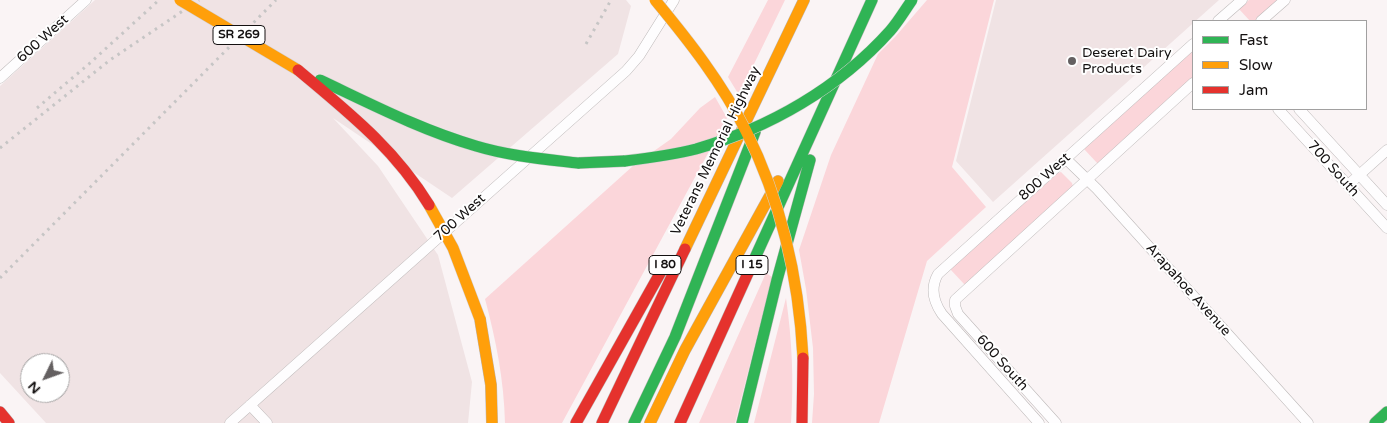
<!DOCTYPE html>
<style>
body{margin:0}
#map{position:relative;width:1387px;height:423px;overflow:hidden;background:#faf4f5;font-family:"Varela Round",sans-serif}
canvas{display:block}
.legend{position:absolute;left:1192px;top:20px;width:175px;height:90px;box-sizing:border-box;background:#fff;border:1px solid #a1a0a0;margin:0;padding:6px 9px;list-style:none;font-size:15px;color:#141111}
.legend li{display:flex;align-items:center;gap:10px;height:25px}
.legend b{width:25px;border:1px solid #a1a0a0}
.north{position:absolute;left:20px;top:353px;width:50px;height:50px;box-sizing:border-box;background:#fff;border:1px solid #a1a0a0;border-radius:50%;rotate:228deg;font-size:14px;font-weight:700;line-height:20px;text-align:center;color:#141111}
.north::after{content:'';display:block;margin:auto;width:18px;height:22px;background:#646061;clip-path:polygon(50% 0,100% 100%,50% 72%,0 100%)}
</style>
<div id="map">
<canvas width="1387" height="423"></canvas>
<ul class="legend">
<li><b style="height:6px;background:#30b455"></b>Fast</li>
<li><b style="height:6px;background:#ff9f0a"></b>Slow</li>
<li><b style="height:6px;background:#e5322d"></b>Jam</li>
</ul>
<div class="north">N</div>
</div>
<script>
const ctx = document.querySelector('canvas').getContext('2d');
ctx.lineJoin = 'round';
function paint(path, color) {
  ctx.fillStyle = color;
  ctx.fill(path, 'evenodd');
}
function strokePath(path, color, width, dash) {
  ctx.strokeStyle = color;
  ctx.lineWidth = width;
  ctx.lineCap = dash ? 'butt' : 'round';
  ctx.setLineDash(dash || []);
  ctx.stroke(path);
}
function drawText(font, color, halo, rows, align = 'center') {
  ctx.font = font + ' "Varela Round",sans-serif';
  ctx.lineWidth = 4;
  ctx.setLineDash([]);
  ctx.textBaseline = 'middle';
  ctx.strokeStyle = halo;
  ctx.fillStyle = color;
  for (const [text, x, y, turn = 0] of rows) {
    ctx.save();
    ctx.translate(x, y);
    ctx.rotate((+turn || 0) * Math.PI / 180);
    ctx.textAlign = isNaN(turn) ? turn : align;
    if (halo) ctx.strokeText(text, 0, 0);
    ctx.fillText(text, 0, 0);
    ctx.restore();
  }
}
const built = new Path2D(`
 M95,0H626L631,6L618,54L452,198L333,118L378,166L438,255L472,382L468,423H46L0,373V86ZM30,363H60V393H30Z
 M996,0H1219L993,202L956,161Z`);
const green = new Path2D(`
 M768,0H785L739,95L728,77Z
 M927,0H994L952,167L986,207L927,261L879,423H812L814,394L813,348L806,289L799,250L831,155L878,54L895,37Z
 M1249,0H1281L1257,21H1250L1239,9Z
 M1193,50V79L1098,164L1084,149Z
 M715,97L727,118L562,423H505C504,380 496,340 485,299L634,165L671,139L700,108Z
 M1061,172L1072,183L1073,187L965,285L950,269L1058,173Z
 M766,273L772,277L735,423H699Z
 M786,298C792,340 794,381 791,423H754Z`);
const street = new Path2D(`
 M1218,21L1242,0
 M1261,21L1285,0
 M0,78L86,0
 M1278,109L1387,228
 M1299,109L1387,205
 M1066,159L1097,189L1308,423
 M1348,185L1387,150
 M250,405L267,423
 M230,423L626,71L639,56L674,0
 M1039,423L942,314C933,301 930,288 938,274L1193,44
 M1056,423L958,314L955,306V300L1193,83`);
const fast = new Path2D(`
 M578,163L625,161
 M749,271L872,0
 M634,423L675,337L755,132
 M742,423L777,280L810,160
 M1375,423L1387,412`);
const slow = new Path2D(`
 M685,249L804,0
 M480,319L491,385L492,423
 M650,423L685,350L778,181`);
const jam = new Path2D(`
 M0,412L9,423
 M576,423L667,261
 M602,423L685,249
 M680,423L749,271`);
const rail = new Path2D(`
 M586,44L611,0
 M37,108L90,63L159,0
 M0,148L110,60L199,0
 M0,278L276,0`);
const fastBridge = new Path2D(`
 M320,80C371,104 421,130 476,146C509,156 544,159 578,163
 M625,161C649,158 673,155 696,149C769,128 839,88 890,31C898,22 905,10 912,0`);
const slowBridge = new Path2D(`
 M180,0L298,70
 M655,0C689,41 722,83 746,131C781,201 799,280 803,358
 M429,205L453,248L480,319`);
const jamBridge = new Path2D(`
 M298,70C349,113 394,148 429,205
 M802,423L803,358`);
const markers = [
 [1072,61,5,"#646061"]
];
const shields = [
 [239,35,52],
 [665,265,32],
 [752,265,32]
];
const shieldNames = [
 ["SR 269",239,35],
 ["I 80",665,265],
 ["I 15",752,265]
];
const streetNames = [
 ["600 West",43,39,-42],
 ["Veterans Memorial Highway",716,151,-64],
 ["700 South",1333,169,48],
 ["800 West",1045,177,-42],
 ["700 West",460,218,-42],
 ["Arapahoe Avenue",1188,290,48],
 ["600 South",1002,363,48]
];
const poiNames = [
 ["Deseret Dairy",1082,53],
 ["Products",1082,69]
];
paint(built, '#f0e3e4');
paint(green, '#fbd6da');
strokePath(street, '#bcb8b8', 11);
strokePath(fast, '#bcb8b8', 12);
strokePath(slow, '#bcb8b8', 12);
strokePath(jam, '#bcb8b8', 12);
strokePath(street, '#fefdfe', 10);
strokePath(fast, '#30b455', 11);
strokePath(slow, '#ff9f0a', 11);
strokePath(jam, '#e5322d', 11);
strokePath(rail, '#c6c5c5', 3, [2.5, 5]);
strokePath(fastBridge, '#d3d0d0', 12, []);
strokePath(slowBridge, '#d3d0d0', 12, []);
strokePath(jamBridge, '#d3d0d0', 12, []);
strokePath(fastBridge, '#30b455', 11);
strokePath(slowBridge, '#ff9f0a', 11);
strokePath(jamBridge, '#e5322d', 11);
for (const [x, y, r, color] of markers) {
  const dot = new Path2D();
  dot.arc(x, y, r, 0, 2 * Math.PI);
  ctx.fillStyle = color;
  ctx.fill(dot);
  strokePath(dot, '#fff', 2);
}
for (const [x, y, w] of shields) {
  const box = new Path2D();
  box.roundRect(x - w / 2, y - 9.5, w, 19, 4);
  ctx.fillStyle = '#fff';
  ctx.fill(box);
  strokePath(box, '#141111', 1);
}
drawText('bold 12px', '#141111', null, shieldNames);
drawText('14px', '#141111', '#fff', streetNames);
drawText('14px', '#141111', '#fff', poiNames, 'left');
</script>
